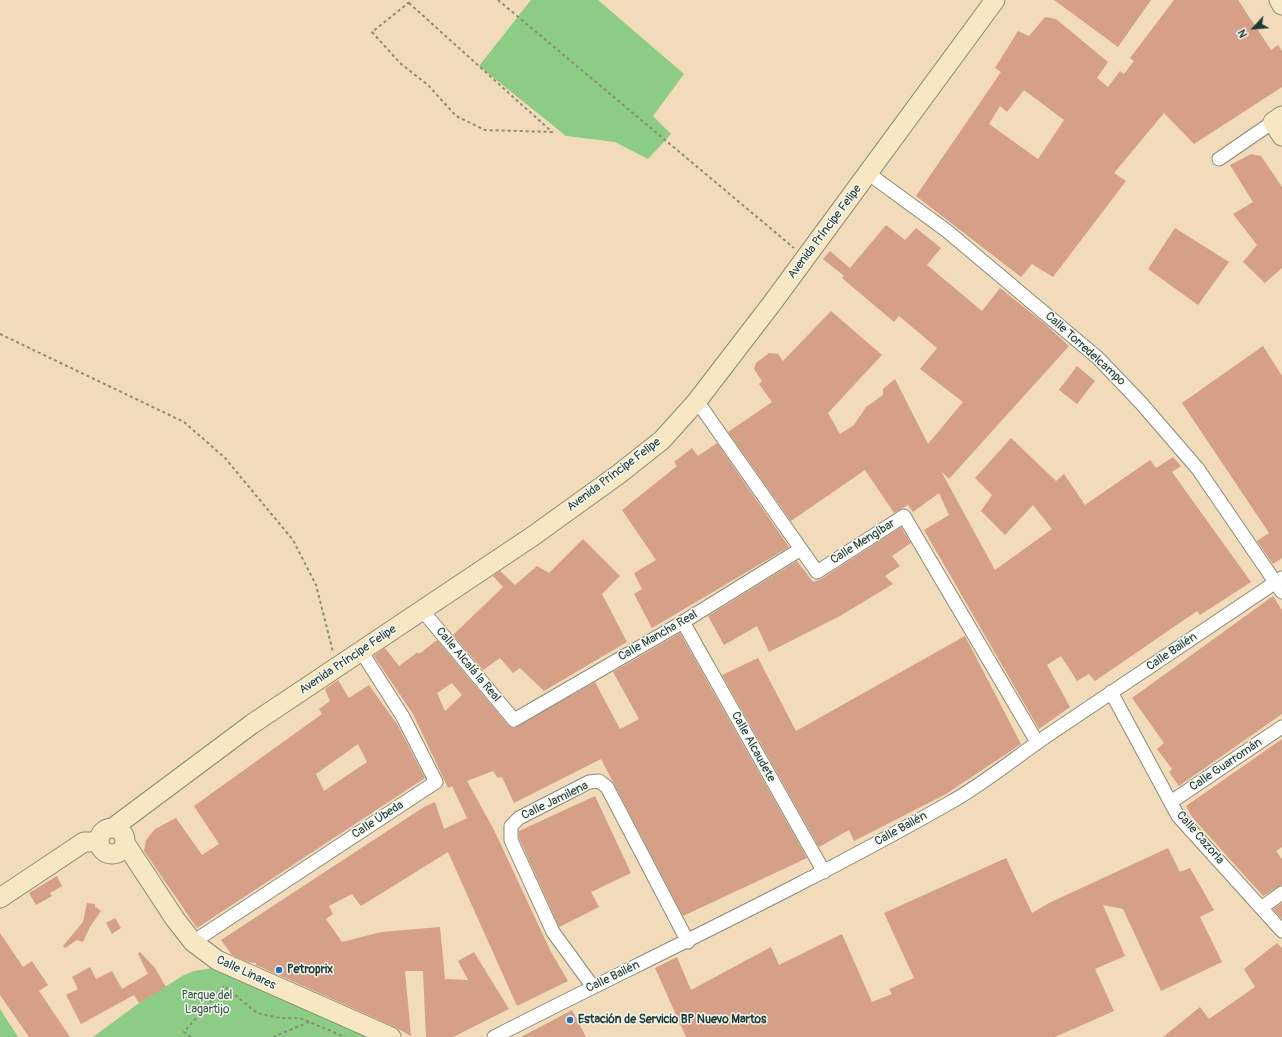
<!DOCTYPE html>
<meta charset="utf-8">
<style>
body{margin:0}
#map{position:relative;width:1282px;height:1037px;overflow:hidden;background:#f1dbbb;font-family:Pangolin,sans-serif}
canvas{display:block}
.north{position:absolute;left:1234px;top:8px;width:40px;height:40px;-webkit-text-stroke:3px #f6f6f2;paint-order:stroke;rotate:244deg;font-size:11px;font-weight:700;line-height:16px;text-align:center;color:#1f3d34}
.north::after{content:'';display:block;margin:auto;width:14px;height:18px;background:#1f3d34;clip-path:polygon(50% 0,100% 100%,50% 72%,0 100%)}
</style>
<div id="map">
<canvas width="1282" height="1037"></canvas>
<div class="north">N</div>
</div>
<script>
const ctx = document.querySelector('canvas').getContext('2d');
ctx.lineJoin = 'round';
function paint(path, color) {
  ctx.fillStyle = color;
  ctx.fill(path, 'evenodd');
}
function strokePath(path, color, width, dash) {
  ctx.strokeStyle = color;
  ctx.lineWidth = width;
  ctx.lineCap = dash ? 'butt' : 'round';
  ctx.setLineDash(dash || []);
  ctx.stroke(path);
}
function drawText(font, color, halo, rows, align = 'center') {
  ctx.font = font + ' Pangolin,sans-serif';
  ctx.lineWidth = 3;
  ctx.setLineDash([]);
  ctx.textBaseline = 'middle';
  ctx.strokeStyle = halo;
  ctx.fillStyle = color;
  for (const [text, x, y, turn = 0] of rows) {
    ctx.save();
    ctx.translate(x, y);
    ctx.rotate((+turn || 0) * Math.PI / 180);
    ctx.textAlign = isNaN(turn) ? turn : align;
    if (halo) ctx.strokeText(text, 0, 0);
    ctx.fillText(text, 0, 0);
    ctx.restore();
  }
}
const green = new Path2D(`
 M531,0H598L684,74L653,116L671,134L648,159L615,142L566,136L479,66Z
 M213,968L377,1037H93L139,1003L184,975L194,971Z
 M0,1009L18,1037H0Z`);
const building = new Path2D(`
 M1054,0H1151L1118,47Z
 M1174,0H1238L1271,50L1278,45L1282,51V87L1194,144L1164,113L1114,173L1126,181L1053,277L1032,264L1021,277L916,196L1001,72L995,68L1018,31L1029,36L1045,17L1056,19L1108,62L1097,78L1108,87L1120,71L1124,74L1134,61L1130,58ZM1024,90L1064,120L1038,159L989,124L1000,106L1007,112Z
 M1251,154L1261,156L1282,187V268L1265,283L1243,262L1257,245L1233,214L1253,202L1230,165Z
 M886,225L905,240L916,228L941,248L927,265L982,311L1000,288L1045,324L1069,346L949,479L941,471L995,570L1052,529L1033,505L1005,535L981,511L992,495L975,478L1011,438L1056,481L1064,474L1085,505L1150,460L1156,468L1173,457L1181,466L1172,472L1251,582L1200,615L1197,611L1095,681L1089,674L1077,681L1061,656L1047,665L1070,707L1039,729L924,530L949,515L939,493L913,512L908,505L894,513L865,470L791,521L728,432L772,402L759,384L762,381L754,369L756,363L769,353L778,354L783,361L831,311L882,355L828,413L840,434L854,425L866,407L883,395V389L895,379L928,444L963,402L920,369L937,348L899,316L894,322L842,278L844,276L823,259L830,251L850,268Z
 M1175,228L1229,262L1198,305L1148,269Z
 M1263,346L1282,376V558L1273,564L1257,541L1269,533L1182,403Z
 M1077,366L1095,381L1077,404L1059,390Z
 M717,443L789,547L652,628L634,594L642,589L634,573L656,560L622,510L677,466L674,462L692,448L698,456Z
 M901,527L911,543L892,556L900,566L885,576L893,584L840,616L769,652L757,626L724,645L708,616L797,561L813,582L821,579Z
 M583,539L620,576L602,594L627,642L544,691L520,668L513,673L500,658L483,670L453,635L503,587L493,576L500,571L515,585L537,566L549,573Z
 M1273,596L1282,610V714L1179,786L1169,772L1172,769L1157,749L1164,743L1132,698Z
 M680,633L807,858L683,916L601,759L514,803L502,777L498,778L493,771L467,781L494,830L551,952L568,981L517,1006L448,852L361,906L352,894L329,906L333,914L326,919L342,942L381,932L440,927L445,979L468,980L458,961L474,952L509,1009L453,1037H426L423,971H405L411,1036L395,1027L256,965V963L248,962L232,955L221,940L424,807L435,802L444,829L467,818L452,786L448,788L413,714L374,656L385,648L399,666L418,652L419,654L437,640L508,725L514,728L595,682L620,729L639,719L613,672ZM452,683L462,695L445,711L437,693Z
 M965,636L1021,744L946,794L854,841L849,830L819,847L722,675L758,658L796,731Z
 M338,680L349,698L369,685L397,724L425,778L197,928L144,851L146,840L155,829L176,818L202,855L219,844L194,806L322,714L319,709L330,701L325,689ZM358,744L367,762L324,791L316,774Z
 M1282,739V847L1276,851L1282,859V885L1263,896L1192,817L1186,806Z
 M595,796L631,873L591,892L599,907L559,927L519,838V831Z
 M1168,848L1180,872L1190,868L1214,910L1200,917L1222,962L1161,991L1123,909L1103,905L1125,956L1095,969L1114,1011L1055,1037H686L655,968L677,957L691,990L771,947L779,965L842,934L872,1002L892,994L889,989L914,978L884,913L1006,858L1032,913L1049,903Z
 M57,876L62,886L50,893L52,896L36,905L29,893Z
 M87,903L95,904V908L96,907L101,911L90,927L83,942L77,940L65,948L63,946L83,922Z
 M1282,903V919L1273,909Z
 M115,918L121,928L112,934L106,923Z
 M0,933L23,967L32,961L48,985L39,991L70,1037H29L0,995Z
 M1277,943L1282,948V1037H1163L1200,1007L1209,1019L1255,987L1244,969Z
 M140,952L155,968L166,987L139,1003L134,995L81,1024L66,995L78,989L72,977L90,967L96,979L112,971L122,989L148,974L138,954Z
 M572,1010L586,1037H521Z`);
const path = new Path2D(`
 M498,0L794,248
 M409,3L552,132L485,130L456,116L428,85L400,63L372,32L412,0
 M0,334L184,422L225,458L293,540L316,585L333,652
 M191,1037L184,1032L224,986L257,1013L280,1018H300L345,1037
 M273,1037L309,1022`);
const street = new Path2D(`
 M1219,159L1273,122
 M869,174L947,231L1098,358L1141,403L1198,469L1282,592
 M697,401L817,572L904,516L1037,742
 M422,610L514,720L683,622L801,549
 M683,622L824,872
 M1111,692L1178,816L1282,931
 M1171,802L1282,727
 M1261,908L1282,893
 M193,942L436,782L403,717L361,651
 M593,987L553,932L511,840V826L519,818L589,782L599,781L607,787L688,942
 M494,1037C647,959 802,887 951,802C988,781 1022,752 1057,729C1132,678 1207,629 1282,578`);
const secondary = new Path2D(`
 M1279,0L1282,5
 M1282,116L1273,122L1282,136
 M114,827L252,724L533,536L619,474L662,440L697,401L773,302L995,0
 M99 841a13 13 0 1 1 26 0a13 13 0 1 1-26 0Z
 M125,843L175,919L193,942L217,960L391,1037
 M0,898L84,842H99`);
const markers = [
 [279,970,4,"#1f6fb2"],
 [570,1020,4,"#1f6fb2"]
];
const streetNames = [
 ["Avenida Príncipe Felipe",825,232,-53],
 ["Calle Torredelcampo",1085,349,42],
 ["Avenida Príncipe Felipe",614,475,-37],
 ["Calle Mengíbar",863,542,-32],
 ["Calle Mancha Real",658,636,-30],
 ["Calle Bailén",1172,652,-34],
 ["Avenida Príncipe Felipe",348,660,-34],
 ["Calle Alcalá la Real",468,665,50],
 ["Calle Alcaudete",753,747,61],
 ["Calle Guarromán",1226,765,-34],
 ["Calle Jamilena",555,801,-26],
 ["Calle Úbeda",378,820,-33],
 ["Calle Bailén",901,829,-29],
 ["Calle Cazorla",1200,838,49],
 ["Calle Linares",246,973,25],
 ["Calle Bailén",613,977,-26]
];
const poiNames = [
 ["Petroprix",287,970],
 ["Estación de Servicio BP Nuevo Martos",578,1020]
];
const parkNames = [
 ["Parque del",207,996],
 ["Lagartijo",207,1010]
];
paint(green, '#8ccc84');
paint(building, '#d69f88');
strokePath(street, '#888c78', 15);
strokePath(secondary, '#888c78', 21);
strokePath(path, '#888c78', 2, [3, 3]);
strokePath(street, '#fff', 13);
strokePath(secondary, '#f7e8c3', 19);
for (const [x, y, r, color] of markers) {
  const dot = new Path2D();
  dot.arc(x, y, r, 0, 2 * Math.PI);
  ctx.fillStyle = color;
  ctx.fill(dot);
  strokePath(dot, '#f6f6f2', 1.5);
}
drawText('12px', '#1f3d34', '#f6f6f2', streetNames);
drawText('bold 12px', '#1f3d34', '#f6f6f2', poiNames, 'left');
drawText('12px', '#355a44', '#f6f6f2', parkNames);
</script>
